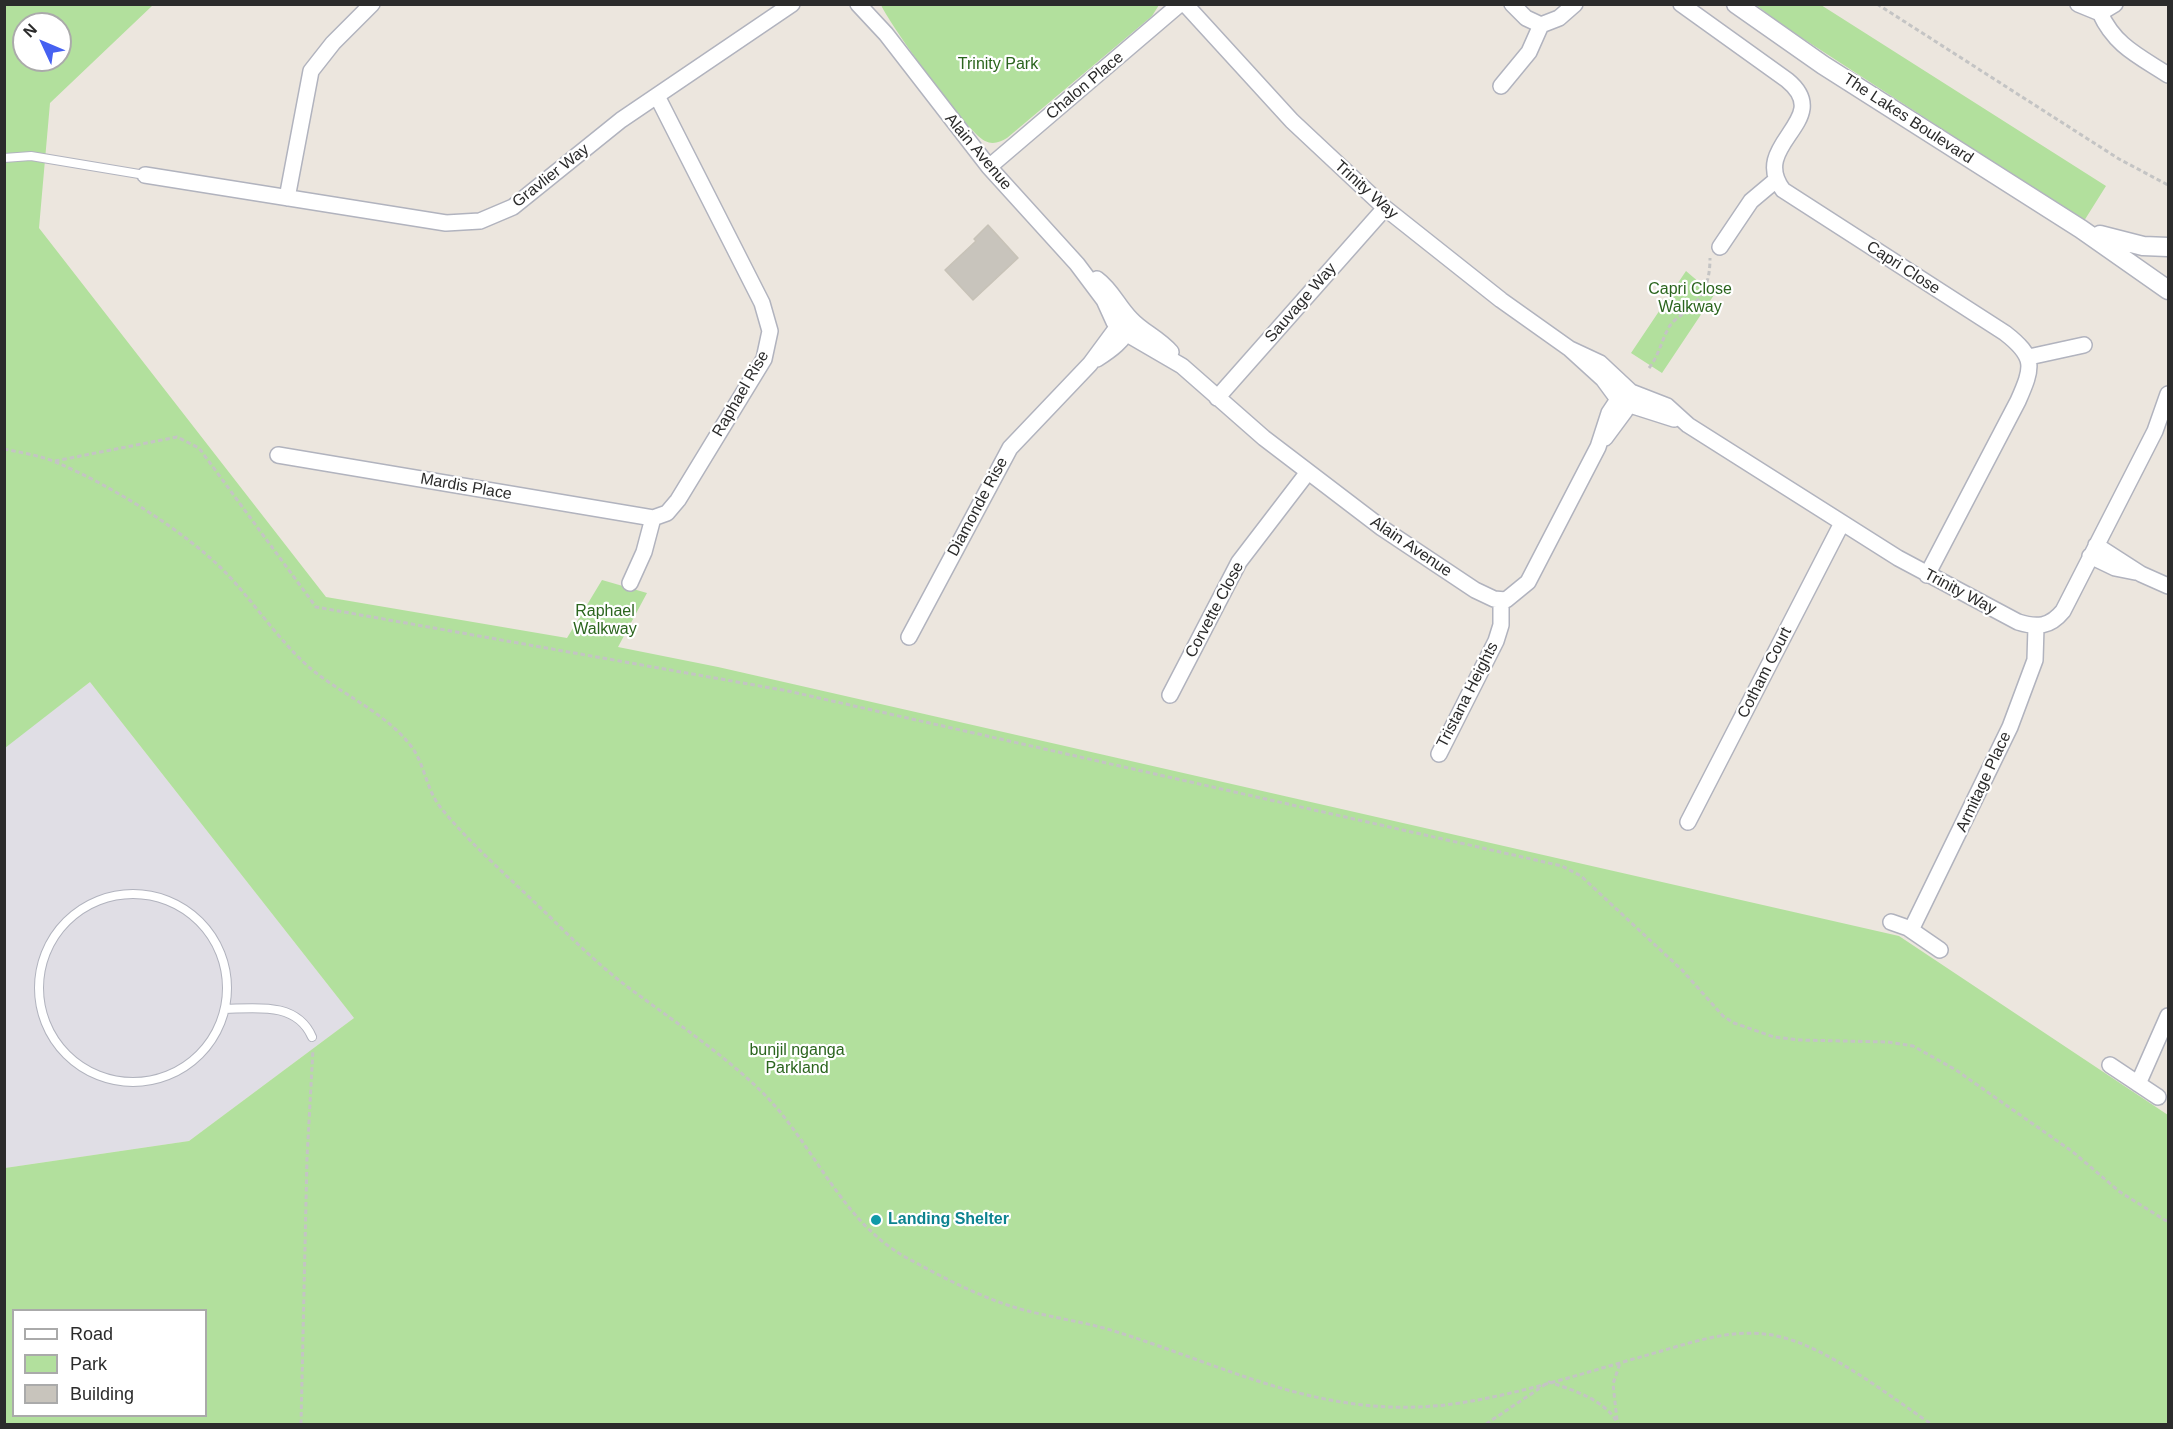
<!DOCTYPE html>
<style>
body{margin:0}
#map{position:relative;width:2173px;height:1429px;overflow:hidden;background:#ece6de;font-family:Helvetica,sans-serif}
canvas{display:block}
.frame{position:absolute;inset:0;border:6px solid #2b2b2b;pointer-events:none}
.legend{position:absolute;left:12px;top:1309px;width:195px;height:108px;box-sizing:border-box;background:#fff;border:2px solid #aaa;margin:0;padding:8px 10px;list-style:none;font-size:18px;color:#2b2b2b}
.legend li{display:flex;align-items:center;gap:12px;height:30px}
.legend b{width:30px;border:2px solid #aaa}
.north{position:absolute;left:12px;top:12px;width:60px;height:60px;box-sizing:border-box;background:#fff;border:2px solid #aaa;border-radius:50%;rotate:314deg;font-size:16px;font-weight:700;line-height:24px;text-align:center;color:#2b2b2b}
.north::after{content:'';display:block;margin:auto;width:21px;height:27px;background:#4661f1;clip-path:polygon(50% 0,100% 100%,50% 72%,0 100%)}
</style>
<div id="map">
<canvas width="2173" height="1429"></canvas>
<div class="frame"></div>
<ul class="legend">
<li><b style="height:8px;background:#fff"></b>Road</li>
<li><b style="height:16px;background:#b2e09d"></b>Park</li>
<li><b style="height:16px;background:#c8c4bc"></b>Building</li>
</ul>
<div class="north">N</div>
</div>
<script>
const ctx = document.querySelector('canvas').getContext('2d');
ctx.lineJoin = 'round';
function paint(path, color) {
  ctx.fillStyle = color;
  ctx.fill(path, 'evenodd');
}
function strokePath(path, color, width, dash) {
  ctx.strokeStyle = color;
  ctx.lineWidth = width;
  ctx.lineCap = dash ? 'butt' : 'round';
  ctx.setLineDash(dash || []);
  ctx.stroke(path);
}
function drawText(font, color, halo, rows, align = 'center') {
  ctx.font = font + ' Helvetica,sans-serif';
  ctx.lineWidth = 4.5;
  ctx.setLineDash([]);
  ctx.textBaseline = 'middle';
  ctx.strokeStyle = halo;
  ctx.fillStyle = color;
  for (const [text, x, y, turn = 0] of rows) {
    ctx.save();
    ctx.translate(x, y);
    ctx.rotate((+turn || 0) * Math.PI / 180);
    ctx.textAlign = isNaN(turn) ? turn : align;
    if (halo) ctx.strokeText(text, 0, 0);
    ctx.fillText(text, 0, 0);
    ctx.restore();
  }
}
const industrial = new Path2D(`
 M90,682L354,1018L189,1141L5,1168V747Z`);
const green = new Path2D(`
 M5,5H153L50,103L39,228L326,597L567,638L602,580L647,593L618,647L718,667L1899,936L2168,1115V1424H5V1168L189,1141L354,1018L90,682L5,748ZM24,24H60V60H24ZM14,1310H206V1416H14Z
 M881,5H1159L1152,16L1007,138C1000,142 993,145 985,141C966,131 892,28 881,5Z
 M1756,5H1821L2106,186L2084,221L1782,25Z
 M1686,271L1714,295L1662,373L1631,353Z`);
const building = new Path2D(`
 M988,225L1018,258L973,300L945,270L976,241L974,239Z`);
const path = new Path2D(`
 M1877,4L2119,159L2168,185
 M1649,368C1659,355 1661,342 1668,329C1671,322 1679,317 1685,312C1704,298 1710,281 1710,258
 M4,449C23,453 43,456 60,464C112,486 186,532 225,572C255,603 277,639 310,668C342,695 385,712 411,746C425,764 426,790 441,808C470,844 514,882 548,915C573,940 598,964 625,985C672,1020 721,1052 763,1093C814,1144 841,1222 907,1258C944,1278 983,1299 1024,1310C1054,1318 1085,1322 1114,1331C1217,1363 1306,1411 1417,1407C1488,1405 1576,1375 1644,1356C1688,1344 1735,1325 1781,1337C1828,1348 1890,1396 1931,1424
 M55,461L177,437L199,448L316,607L788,691L1562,866L1581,876L1682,970L1723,1016L1734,1023L1774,1037L1800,1040L1888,1042L1913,1046L1956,1070L2073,1152L2120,1192L2168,1222
 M1617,1420L1613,1384L1620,1363
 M301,1424L307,1158L313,1049
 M1486,1424L1549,1382C1573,1390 1606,1400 1618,1424`);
const service = new Path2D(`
 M4,158L31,156L145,175
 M39 988a94 94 0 1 1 188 0a94 94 0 1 1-188 0Z
 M226,1009C257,1008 297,1002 312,1037`);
const minor = new Path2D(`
 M858,4L886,34L989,167L1077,264L1104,300L1114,322L1127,334L1182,366L1264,438L1382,528L1475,590L1494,599L1506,600L1528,582L1598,447L1609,413L1615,404L1631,392
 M1185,4L1292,121L1385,208L1501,300L1570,349L1603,379L1617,398L1627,404L1674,419
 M1512,4L1526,18L1541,25L1559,18L1575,4
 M1681,4L1787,80C1836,120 1748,144 1783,190L2005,333C2036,357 2033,367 2018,401L1927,575
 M2078,4L2100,13L2115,4
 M2100,13C2115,46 2139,56 2168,75
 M1501,86L1529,52L1541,25
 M989,167L1180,4
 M145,175L446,223L480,221L513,207L621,120L792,4
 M287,198L311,71L333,43L372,4
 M1720,247L1751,201L1776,180
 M1097,279C1112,290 1118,306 1131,319C1143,332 1159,338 1171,352
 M1570,349L1600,363L1631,392L1667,406L1688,425L1898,558L2018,622C2037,628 2050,627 2063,611L2155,431L2168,394
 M2029,357L2084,345
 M1097,359C1111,350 1124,341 1130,325
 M1217,398L1385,208
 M1605,438L1625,411L1630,397
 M278,455L653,518
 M2096,545L2141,574L2168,586
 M2090,556L2115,568L2135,572
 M630,583L644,552L653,518L667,513L678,500L764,359L770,331L762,303L657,96
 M909,637L1010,448L1090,364L1118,326L1131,320
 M1170,695L1239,562L1308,472
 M1439,754L1496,641L1501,625V600
 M1688,822L1842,523
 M1891,922L1908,928L1940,950
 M1911,930L2010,727L2035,660L2036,627
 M2110,1065L2158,1097
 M2138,1084L2168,1016`);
const tertiary = new Path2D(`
 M1736,4L1823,65L2081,229L2168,290
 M2100,235L2143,246L2168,247`);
const markers = [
 [876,1220,6,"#0f9aa8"]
];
const parkNames = [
 ["Trinity Park",998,65],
 ["Capri Close",1690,290],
 ["Walkway",1690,308],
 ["Raphael",605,612],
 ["Walkway",605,630],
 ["bunjil nganga",797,1051],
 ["Parkland",797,1069]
];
const streetNames = [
 ["Chalon Place",1085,86,-40],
 ["The Lakes Boulevard",1908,119,33],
 ["Alain Avenue",978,152,50],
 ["Gravlier Way",551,176,-38],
 ["Trinity Way",1366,190,42],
 ["Capri Close",1903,268,33],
 ["Sauvage Way",1301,303,-49],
 ["Raphael Rise",741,394,-60],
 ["Mardis Place",466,487,10],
 ["Diamonde Rise",978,507,-62],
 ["Alain Avenue",1411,547,34],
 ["Trinity Way",1960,592,28],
 ["Corvette Close",1215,610,-62],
 ["Cotham Court",1765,673,-63],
 ["Tristana Heights",1468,695,-63],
 ["Armitage Place",1984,782,-65]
];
const cultureNames = [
 ["Landing Shelter",888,1220]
];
paint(industrial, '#e0dee5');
paint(green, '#b2e09d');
paint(building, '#c8c4bc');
strokePath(building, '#c7c2b7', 1.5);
strokePath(service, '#b1b3be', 10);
strokePath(minor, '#b1b3be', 18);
strokePath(tertiary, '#b1b3be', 21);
strokePath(path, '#c4c4c4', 3, [4.5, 3]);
strokePath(service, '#fff', 8);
strokePath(minor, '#fff', 15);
strokePath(tertiary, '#fff', 18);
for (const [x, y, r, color] of markers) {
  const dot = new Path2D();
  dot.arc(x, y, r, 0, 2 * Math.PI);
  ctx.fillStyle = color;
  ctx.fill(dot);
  strokePath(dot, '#fff', 2);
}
drawText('16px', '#2b651e', '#fff', parkNames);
drawText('16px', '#2b2b2b', '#fff', streetNames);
drawText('bold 16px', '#0d838f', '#fff', cultureNames, 'left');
</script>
